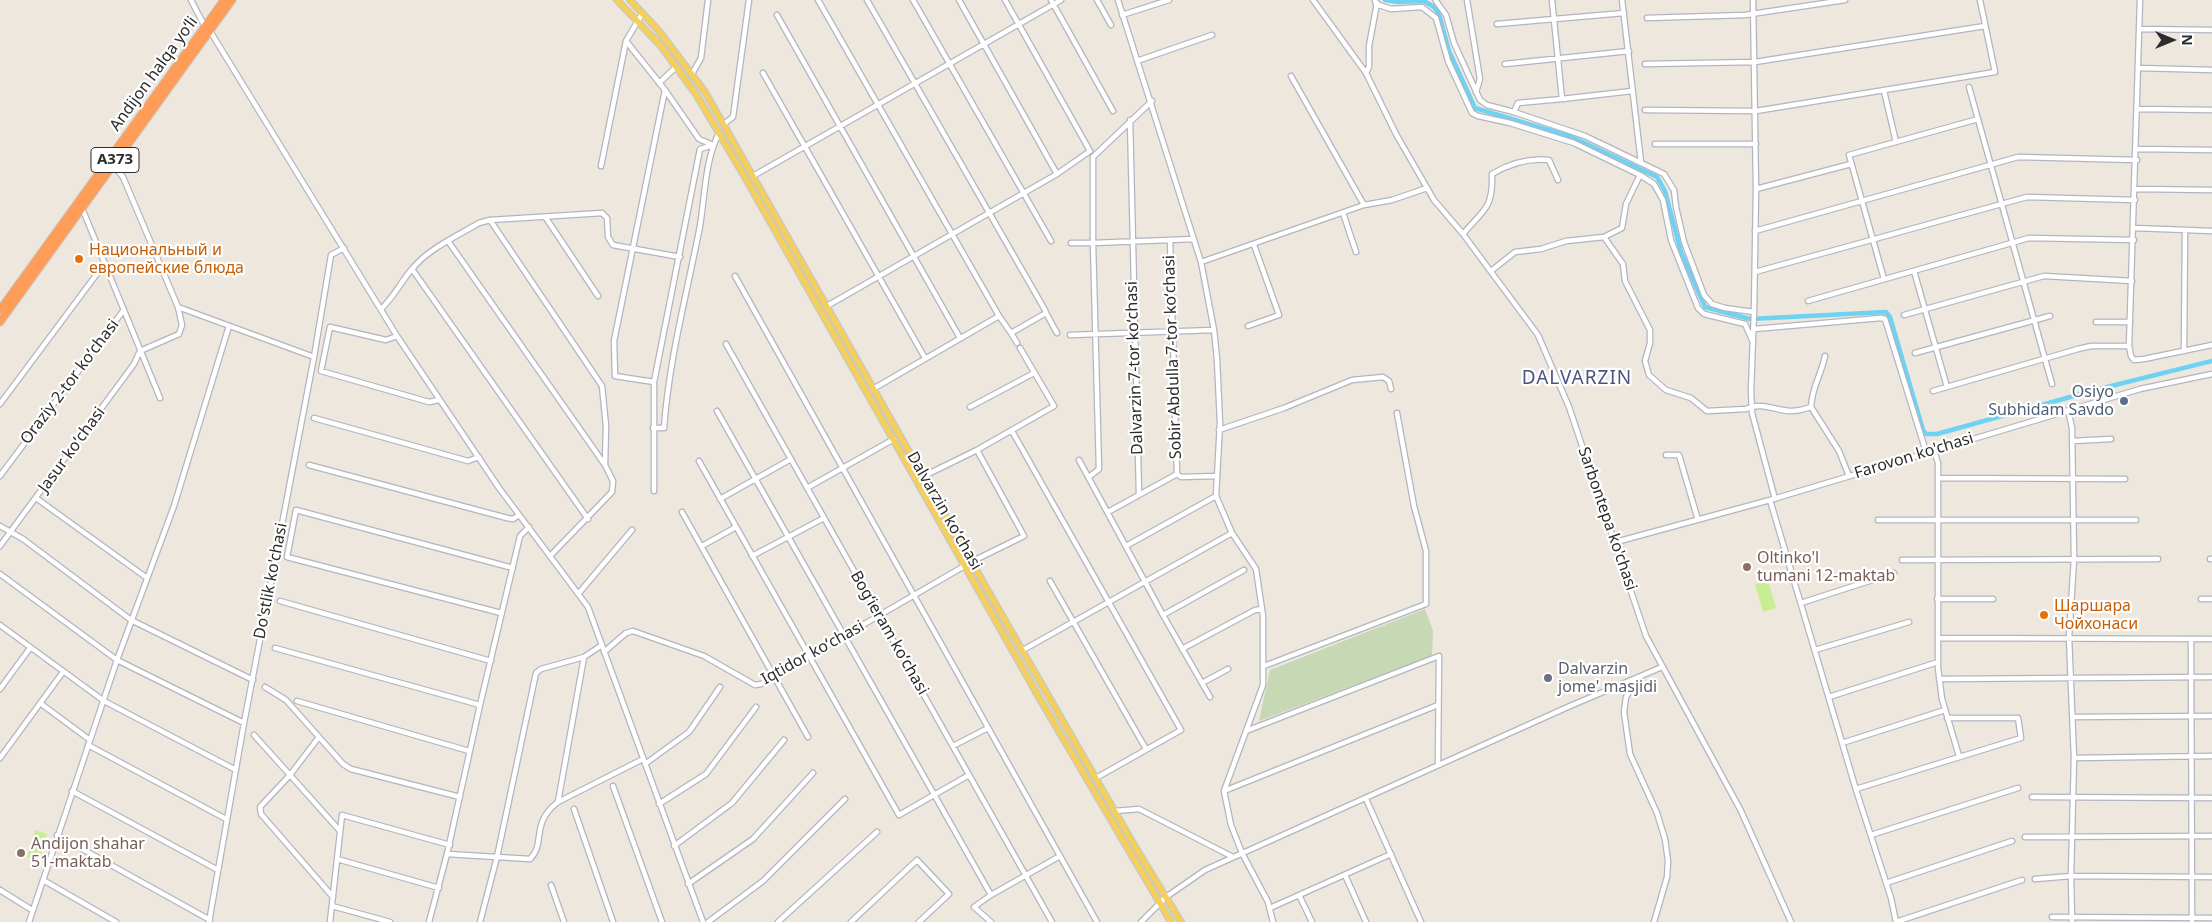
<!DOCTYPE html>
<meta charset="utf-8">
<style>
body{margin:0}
#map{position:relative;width:2212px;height:922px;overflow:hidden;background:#eee7de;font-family:"Noto Sans",sans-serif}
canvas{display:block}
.north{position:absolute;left:2147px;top:15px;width:50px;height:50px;-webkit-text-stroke:4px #fff;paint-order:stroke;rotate:90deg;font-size:14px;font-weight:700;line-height:20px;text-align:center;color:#2c2c2c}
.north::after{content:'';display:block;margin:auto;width:18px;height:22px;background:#2c2c2c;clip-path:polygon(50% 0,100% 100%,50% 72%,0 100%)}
</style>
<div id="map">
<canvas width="2212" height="922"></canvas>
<div class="north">N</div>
</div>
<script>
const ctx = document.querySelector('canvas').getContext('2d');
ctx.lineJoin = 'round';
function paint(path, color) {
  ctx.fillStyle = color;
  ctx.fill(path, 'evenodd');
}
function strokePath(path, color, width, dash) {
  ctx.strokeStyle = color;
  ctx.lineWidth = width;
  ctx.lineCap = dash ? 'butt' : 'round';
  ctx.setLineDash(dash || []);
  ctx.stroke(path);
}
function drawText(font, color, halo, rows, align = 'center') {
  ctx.font = font + ' "Noto Sans",sans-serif';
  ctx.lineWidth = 4.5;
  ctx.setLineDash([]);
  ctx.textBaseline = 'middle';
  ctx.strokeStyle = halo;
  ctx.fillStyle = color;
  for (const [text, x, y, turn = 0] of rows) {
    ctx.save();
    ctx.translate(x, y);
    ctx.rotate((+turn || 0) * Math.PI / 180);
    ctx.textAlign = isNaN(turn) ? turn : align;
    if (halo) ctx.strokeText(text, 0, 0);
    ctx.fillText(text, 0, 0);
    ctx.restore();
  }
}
const cemetery = new Path2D(`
 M1425,609L1433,631L1432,656L1259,721L1270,670Z`);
const pitch = new Path2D(`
 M1768,580L1776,608L1763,612L1755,584Z
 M35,830L47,834L39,861L27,857Z`);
const canal = new Path2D(`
 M1385,0L1398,2L1424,1L1434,7L1439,14L1449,51L1475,108L1572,137L1657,177L1665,191L1681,252L1705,307L1750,319L1886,312L1890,317L1923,430L1926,434H1937L2099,389L2212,361`);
const minor = new Path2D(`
 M191,0L205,27L210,31L397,336L499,488L588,607L703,922
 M818,0L999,316L1011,333L1046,313L1045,310L867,0
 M913,0L1051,241
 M959,0L1057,174
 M1051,0L1113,111
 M1097,0L1111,25
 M1118,0L1201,262L1214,330L1217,359L1220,423L1216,496L1232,533L1256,569L1263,616V685L1224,791L1231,825L1242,853L1268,902L1273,922
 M1313,0L1366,73L1396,134L1434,200L1463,234L1538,335L1569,407L1646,636L1741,811L1791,922
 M1375,0L1376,4L1391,9L1422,7L1436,18L1448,61L1472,113L1478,116L1510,123L1574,143L1640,175
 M1467,0L1480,79L1476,92
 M1552,0L1562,99L1632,91
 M1622,0L1641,162
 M1753,0L1756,189L1754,312L1751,390L1752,413L1775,499
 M2140,0L2129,346L2131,356L2134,360L2144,359L2212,345
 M1436,1L1446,15L1454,43L1480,100L1487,105L1514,112
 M642,14L626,41L665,90
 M777,15L960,338
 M1122,15L1169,0
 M1647,18L1745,15L1845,0
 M1497,24L1624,13
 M2140,29L2212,30
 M1137,61L1212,35
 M1505,64L1629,51
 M1645,64L1755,62L1985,26
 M2139,68L2212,70
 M763,73L925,358
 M1366,73L1369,67V46L1377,3
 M692,74L701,58L708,0
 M1291,76L1364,205
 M659,83L676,67
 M1969,87L2052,384
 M1884,91L1896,142
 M1562,99L1518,103L1514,112L1585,136L1664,174L1674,190L1676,207L1684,242L1704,295L1712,304L1725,308L1754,312
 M1152,101L1093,157V243L1194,239
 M2138,109L2212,110
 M1645,110L1756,111L1995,72L1980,0
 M1130,120L1139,494
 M724,124L733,117L749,0
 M1655,144H1756
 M2137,149L2212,150
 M112,164L123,177L178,307L314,357
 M601,166L626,41
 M753,176L1061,0
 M1756,189L1851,164
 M2135,189L2212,190
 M82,208L160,398
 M1343,213L1356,252
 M546,218L598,296
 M490,220L602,386L606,426L605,465
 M2134,228L2212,231
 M1755,231L2018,157L2137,160
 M1463,234C1484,209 1493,209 1492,174C1509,164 1529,158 1549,160L1558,180
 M1604,237L1623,264L1625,281L1650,330V343L1645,361L1649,375L1666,390L1691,398L1707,411L1746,409C1761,401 1776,411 1791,411C1797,411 1805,409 1811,407L1839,451L1849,476
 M1170,240L1177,474
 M448,241L605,465L613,481L612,492L551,555
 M1071,243H1093L1099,469L1089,477
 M1201,262L1364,205L1392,200L1427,188
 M412,269L588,519
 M1491,271L1515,252L1541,249L1566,241L1604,237L1622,228L1626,204L1640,175L1654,184L1663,200L1671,240L1698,308L1704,314L1745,324L1753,342
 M1914,271L1947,387
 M1755,272L2027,197L2135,200
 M735,276L1060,856L991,895
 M1884,279L1849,155L1978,119
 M1808,301L2029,238L2134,240
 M827,306L1057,174L1090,151L1005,0
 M381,309C394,297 400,283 412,269C428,249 457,236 479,223L490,220L602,213L607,218L608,237L613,245L680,257
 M1046,313L1057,333
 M1904,315L2044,276L2132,281
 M2096,322H2130
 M1248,326L1279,315L1254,245
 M1754,329L1881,318L1885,319L1926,452
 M1011,333L1017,343
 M1070,335L1214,330
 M397,336L386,340L330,327L321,371L429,402L439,400
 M726,344L1052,922
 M2184,351L2185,230
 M1915,353L2050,316
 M654,382L615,376L614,341L665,90L699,139L713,145
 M873,389L999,316
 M1933,391L2078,349L2091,346H2129
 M0,404L105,263
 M970,407L1034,373
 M1811,407C1812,386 1821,376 1825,356
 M2068,410L2072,428L2074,559L2069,637L2074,758L2071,876L2072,922
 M717,411L991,895L974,907L991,922
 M314,418L468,461L479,457
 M653,428H664C669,359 687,293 700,226C705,195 705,160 719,133
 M1219,430L1284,408L1352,380L1383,377L1389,381L1391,389
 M1012,431L1181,730L1096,778
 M2072,441L2111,439
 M1934,450L1938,463V668L1942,699L1959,756
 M1666,455H1679L1698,520
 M1079,460L1163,615L1210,697
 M699,461L899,815L969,775
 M309,465L507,518L513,519L519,515
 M0,476L123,311
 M924,476L977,450L1054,406L1020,348
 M1938,478L2125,479
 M807,488L894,439
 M654,491V382L700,149L713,145
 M36,498L147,578
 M720,499L791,459
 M1770,500L1857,793L1891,898L1896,922
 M682,512L808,737
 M1108,512L1177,474L1181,477L1217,476
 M1878,520H2136
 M0,526L23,539L131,620L253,680
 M1616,542L1770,500L2140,389L2212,374
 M0,546L134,364L140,351L179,334L182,325L178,307
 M702,546L736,527
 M1126,546L1216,496
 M752,556L824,518
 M2210,559H2212
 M1902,560L2158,559
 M0,574L117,660L244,723
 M1050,581L1146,749
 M579,593L632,530
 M1937,599H1993
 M2201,599H2212
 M280,601L491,661
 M1801,603L1894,573
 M501,613L287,557L296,510L513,568
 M1163,615L1244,570
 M0,625L104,701L236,770
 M1938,638L2212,639
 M2191,639L2192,922
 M275,648L480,705
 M1182,649L1255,610L1262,609
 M1023,650L1232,533
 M1815,650L1909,622
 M604,652L626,633L633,631L704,656L755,685L761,684L973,561L1024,536L977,450
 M1264,666L1426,604V551L1414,506L1397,413
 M1638,677L1626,697L1624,712L1630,754L1657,813L1665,839L1668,861L1667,877L1654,922
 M1939,679L2212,677
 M1202,683L1228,669
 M265,687L286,700L343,764L351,769L460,797
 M0,689L30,648
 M1829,697L1938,662
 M297,701L469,751
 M40,703L90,740
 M2074,717L2212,716
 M1246,731L1439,656L1438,765
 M254,735L290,775L319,737
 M1842,743L1945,710
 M88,745L226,819
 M953,746L988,728
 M0,758L63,672
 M2074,758L2212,756
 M645,764L689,732L720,687
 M613,786L662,922
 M1856,789L2021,738L2018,718H1947
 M72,791L218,870
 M1224,791L1438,705
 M2032,797L2212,798
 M1366,799L1421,922
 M558,802L584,657
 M659,804L706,774L756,707
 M574,809L613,922
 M1115,811L1139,809L1233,857
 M57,835L210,920
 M1871,835L2018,788
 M2025,837L2212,836
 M674,846L732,803L784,740
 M447,854L530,859C546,844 530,823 558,802L643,759
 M1060,856L1097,922
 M337,859L439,888
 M1345,875L1366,922
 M2035,879L2071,876L2212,877
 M43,880L116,922
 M1886,883L2012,841
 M688,884L753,839L813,773
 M551,885L564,922
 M0,890L32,910
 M1299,895L1312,922
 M333,897L261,814L260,807L290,775L340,831
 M332,906L390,922
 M1270,908L1391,854
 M2052,917L2212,918
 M29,922L117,660L174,506L229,326
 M209,922L244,723L314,357L331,255L344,248
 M330,922L342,815L450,845
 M429,922L447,854L480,705L520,536L529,527
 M480,922L497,857L536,673L541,669L584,657L602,645
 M708,922L763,881L845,799
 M778,922L877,832
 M851,922L917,860L949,894L919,922
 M1141,922L1166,897L1205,870L1570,706L1662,667
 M1896,922L2022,880`);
const major = new Path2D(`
 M617,0L661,46L676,67L696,94L746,179L1040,699L1171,922
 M630,0L658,30L705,92L996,605L1134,845L1181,922`);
const highway = new Path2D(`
 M0,310L224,0
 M0,322L232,0`);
const markers = [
 [79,259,5,"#e8710a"],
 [2124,401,5,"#5c6f8a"],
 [1747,567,5,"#8d6e63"],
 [2044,615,5,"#e8710a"],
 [1548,678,5,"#6b7280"],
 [21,853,5,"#8d6e63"]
];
const shields = [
 [115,160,48]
];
const shieldNames = [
 ["A373",115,160]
];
const streetNames = [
 ["Andijon halqa yo‘li",154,74,-54],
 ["Sobir Abdulla 7-tor koʻchasi",1173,357,-92],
 ["Dalvarzin 7-tor koʻchasi",1135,368,-92],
 ["Oraziy 2-tor koʻchasi",70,382,-53],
 ["Jasur koʻchasi",72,450,-54],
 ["Farovon ko'chasi",1914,456,-17],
 ["Dalvarzin koʻchasi",944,511,60],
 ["Sarbontepa ko'chasi",1607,519,71],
 ["Do'stlik ko'chasi",271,581,-79],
 ["Bogʻieram koʻchasi",889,633,60],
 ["Iqtidor koʻchasi",813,653,-29]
];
const foodNames = [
 ["Национальный и",89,250],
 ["европейские блюда",89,268],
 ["Шаршара",2054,606],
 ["Чойхонаси",2054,624]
];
const serviceNames = [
 ["Osiyo",2114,392],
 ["Subhidam Savdo",2114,410]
];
const educationNames = [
 ["Oltinko'l",1757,558],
 ["tumani 12-maktab",1757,576],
 ["Andijon shahar",31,844],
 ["51-maktab",31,862]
];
const worshipNames = [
 ["Dalvarzin",1558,669],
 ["jome' masjidi",1558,687]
];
const quarterNames = [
 ["DALVARZIN",1577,379]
];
paint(cemetery, '#c6d8b4');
paint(pitch, '#c9ed94');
strokePath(canal, '#6ed2f2', 4.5);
strokePath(minor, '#b2b5c0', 7);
strokePath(major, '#c8c8c8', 8);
strokePath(highway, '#c8c8c8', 9);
strokePath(minor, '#fff', 4.5);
strokePath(major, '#f5cf5b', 5.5);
strokePath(highway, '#ff9d58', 7);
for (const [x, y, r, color] of markers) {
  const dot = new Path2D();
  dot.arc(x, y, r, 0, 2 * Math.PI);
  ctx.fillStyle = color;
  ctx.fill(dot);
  strokePath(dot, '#fff', 2);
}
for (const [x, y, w] of shields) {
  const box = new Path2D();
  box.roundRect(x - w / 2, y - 12.5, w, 25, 4);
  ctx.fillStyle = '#fff';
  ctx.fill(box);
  strokePath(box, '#2c2c2c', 1);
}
drawText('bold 15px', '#2c2c2c', null, shieldNames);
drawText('16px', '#2c2c2c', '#fff', streetNames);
drawText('16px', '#c56008', '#fff', foodNames, 'left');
drawText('16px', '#4e5e75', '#fff', serviceNames, 'right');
drawText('16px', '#785e54', '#fff', educationNames, 'left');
drawText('16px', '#5b616d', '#fff', worshipNames, 'left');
ctx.letterSpacing = '1px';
drawText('19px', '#4a547e', '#fff', quarterNames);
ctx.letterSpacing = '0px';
</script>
